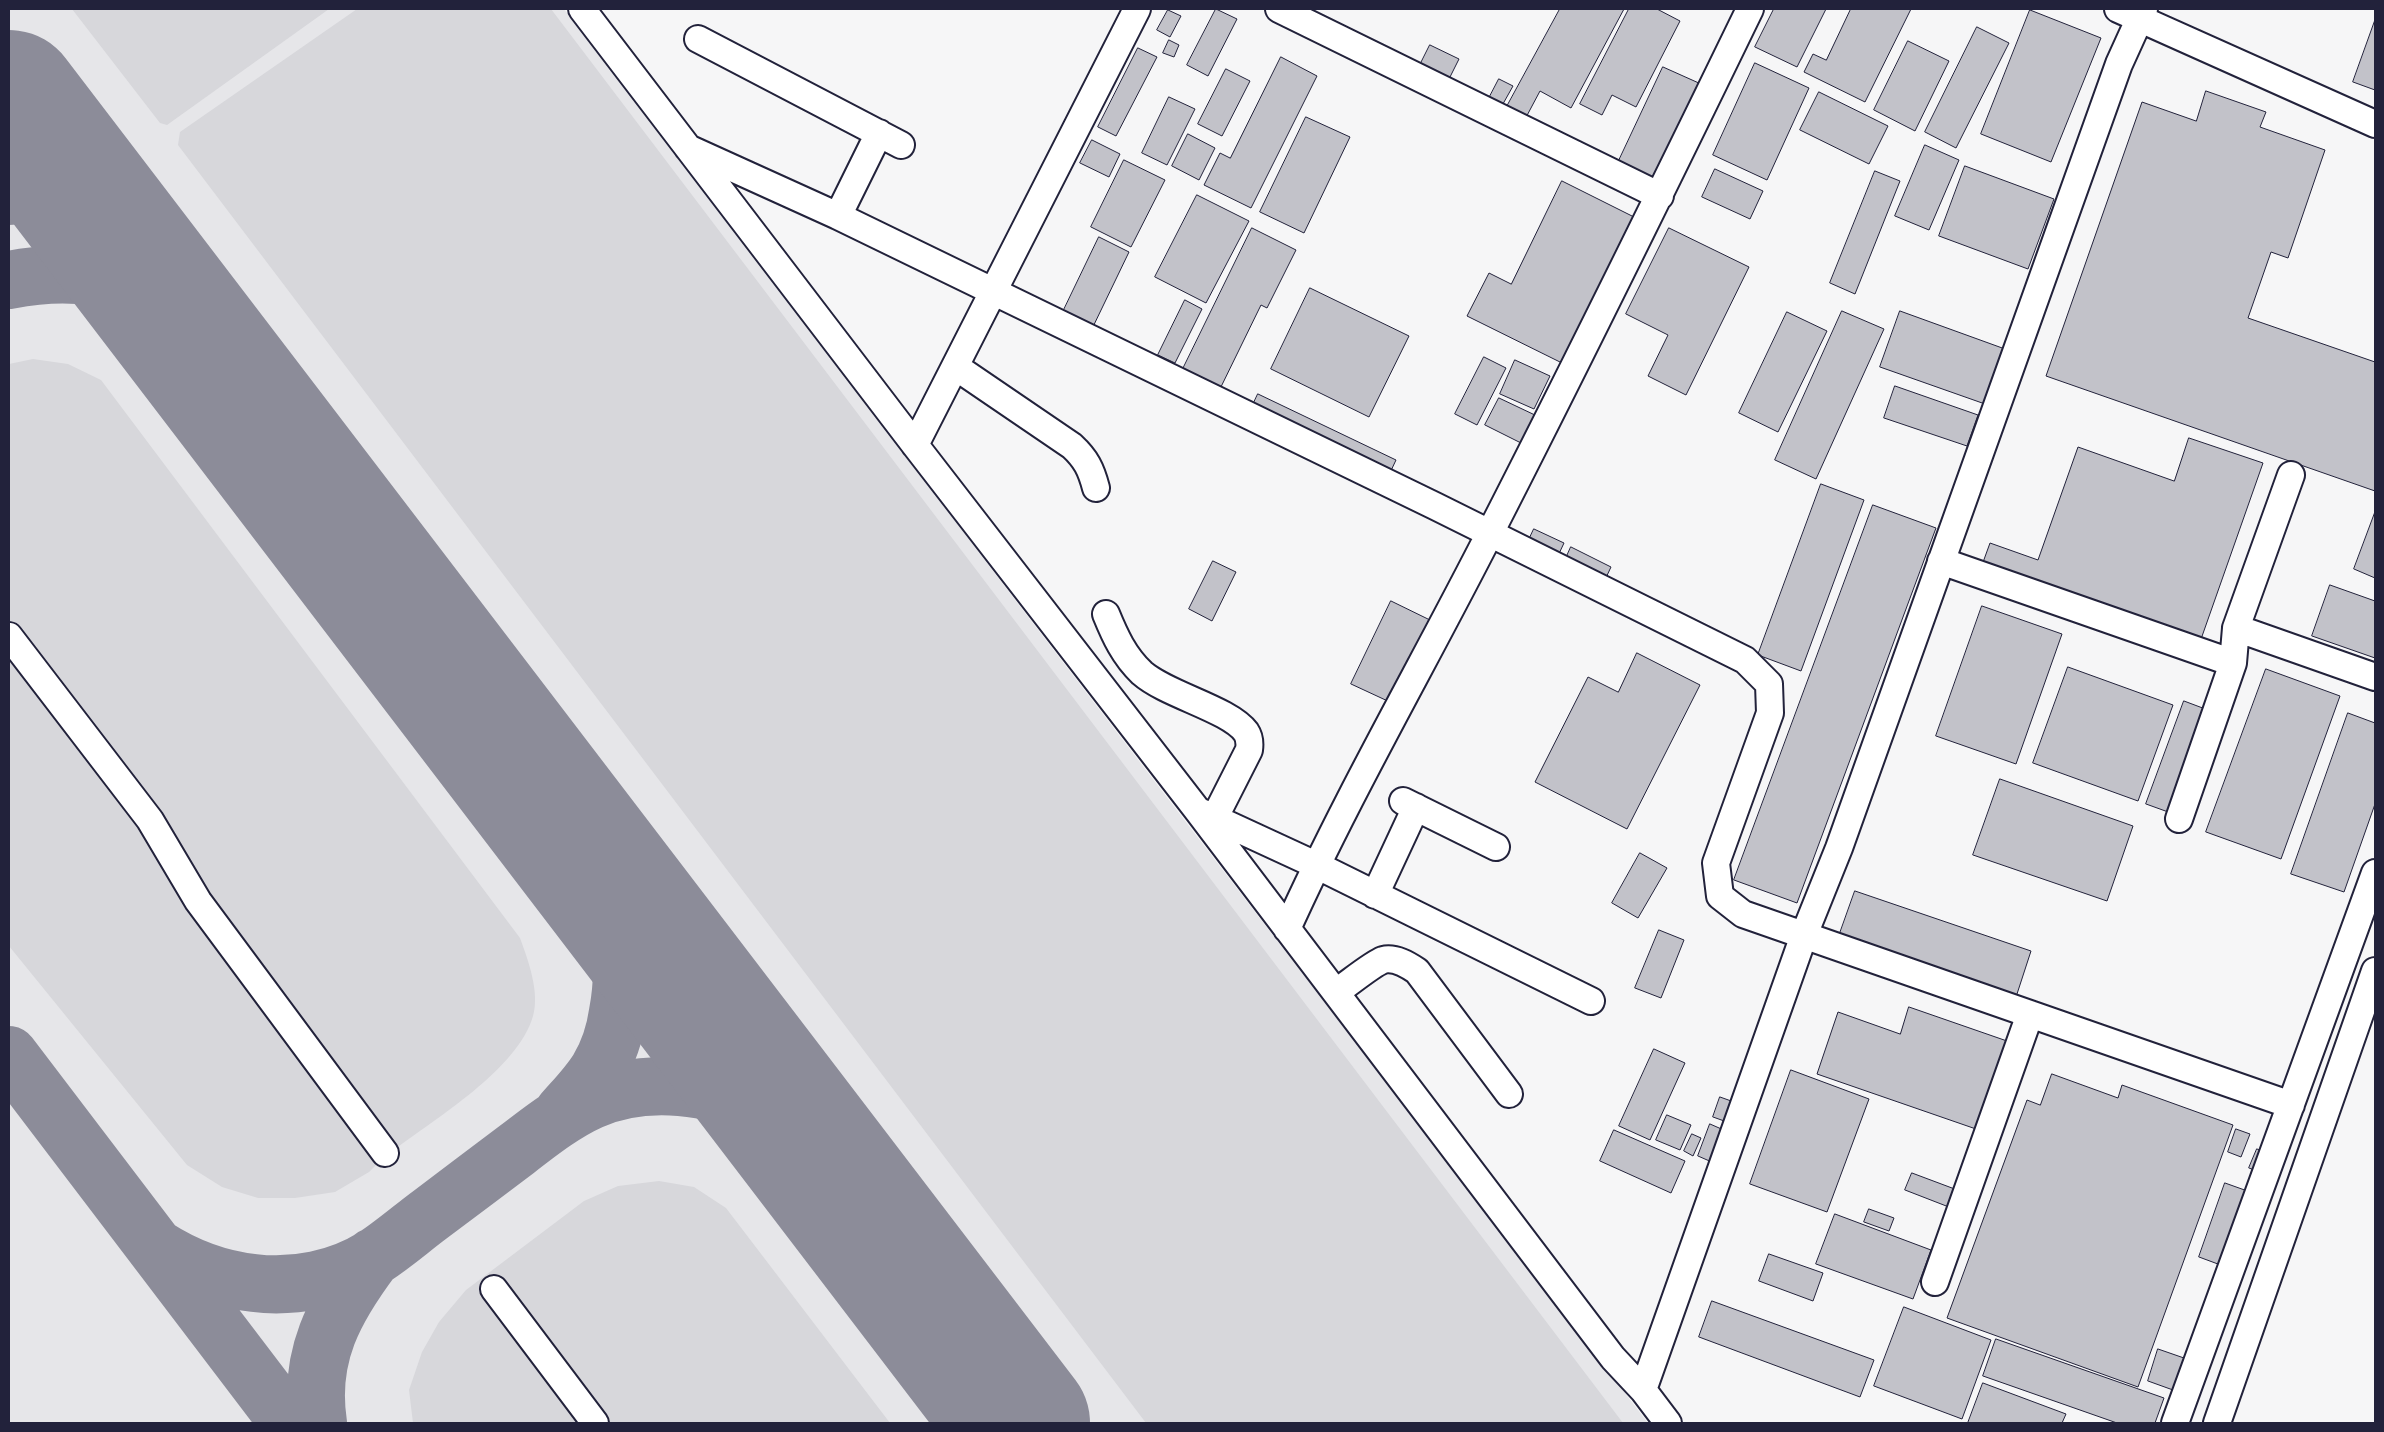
<!DOCTYPE html>
<style>
body{margin:0}
#map{position:relative;width:2384px;height:1432px;overflow:hidden;background:#f6f6f7;font-family:"Architects Daughter",sans-serif}
canvas{display:block}
.frame{position:absolute;inset:0;border:10px solid #22223b;pointer-events:none}
</style>
<div id="map">
<canvas width="2384" height="1432"></canvas>
<div class="frame"></div>
</div>
<script>
const ctx = document.querySelector('canvas').getContext('2d');
ctx.lineJoin = 'round';
function paint(path, color) {
  ctx.fillStyle = color;
  ctx.fill(path, 'evenodd');
}
function strokePath(path, color, width, dash) {
  ctx.strokeStyle = color;
  ctx.lineWidth = width;
  ctx.lineCap = dash ? 'butt' : 'round';
  ctx.setLineDash(dash || []);
  ctx.stroke(path);
}
const built = new Path2D(`
 M9,9H564L1026,614L1648,1423H9Z`);
const green = new Path2D(`
 M72,9H329L167,125L160,123Z
 M357,9H551L1623,1423H1146L178,145L180,132Z
 M33,359L68,364L101,380L520,938C528,960 540,992 533,1016C518,1069 436,1118 394,1150L203,898L155,812L9,623V364Z
 M9,652L142,824L383,1158L369,1172L335,1192L295,1198H258L222,1187L187,1165L9,946Z
 M659,1181L694,1187L726,1208L890,1423H413L409,1390L422,1352L439,1322L466,1290L584,1201L618,1186Z`);
const taxiway = new Path2D(`
 M9,123L13,156L9,196
 M9,280C46,273 88,271 124,285C140,291 154,301 169,310
 M9,1055L289,1423
 M562,1114C574,1100 588,1086 598,1070C609,1052 615,1033 618,1012C629,953 616,914 589,862
 M155,1247C186,1267 217,1279 254,1283C294,1288 339,1279 374,1257C394,1244 412,1228 431,1214C459,1193 488,1171 516,1150C570,1108 607,1081 680,1087C706,1089 733,1096 756,1109C776,1120 794,1137 812,1153
 M318,1423C308,1356 334,1309 373,1257`);
const runway = new Path2D(`
 M9,101L1019,1423`);
const building = new Path2D(`
 M1216,9L1237,19L1208,76L1187,65Z
 M1560,9H1624L1571,108L1540,91L1523,123L1504,112Z
 M1629,9H1657L1680,21L1636,107L1612,95L1602,115L1580,104Z
 M1774,9H1826L1797,67L1755,47Z
 M1851,9H1911L1865,102L1804,72L1813,54L1826,60Z
 M1168,10L1181,16L1170,37L1157,30Z
 M2030,10L2101,38L2051,162L1981,134Z
 M2375,20V90L2353,82Z
 M1977,27L2009,43L1956,148L1925,132Z
 M1169,40L1179,45L1174,57L1163,53Z
 M1908,41L1949,61L1915,131L1874,110Z
 M1430,45L1459,59L1447,83L1418,69Z
 M1138,48L1157,57L1116,136L1098,127Z
 M1281,57L1317,76L1251,208L1204,185L1220,153L1230,158Z
 M1755,63L1809,88L1767,180L1713,155Z
 M1663,67L1701,84L1653,186L1615,169Z
 M1226,69L1250,81L1222,136L1198,124Z
 M1499,79L1513,86L1499,111L1486,104Z
 M2206,91L2266,112L2260,127L2325,150L2288,258L2271,252L2248,318L2375,362V491L2046,376L2142,102L2196,121Z
 M1819,92L1888,126L1869,164L1800,130Z
 M1169,97L1195,109L1167,165L1142,153Z
 M1306,117L1350,137L1304,233L1260,212Z
 M1188,134L1215,148L1199,180L1172,166Z
 M1092,140L1120,154L1109,177L1080,163Z
 M1925,145L1959,160L1929,230L1895,216Z
 M1124,160L1165,180L1131,247L1091,227Z
 M1965,166L2054,199L2028,269L1939,236Z
 M1715,169L1763,191L1750,219L1702,197Z
 M1875,171L1900,181L1855,294L1830,283Z
 M1562,181L1636,218L1564,364L1467,316L1489,273L1511,284Z
 M1197,195L1249,221L1206,303L1155,277Z
 M1252,228L1296,250L1267,308L1261,305L1218,393L1180,375Z
 M1669,228L1749,267L1686,395L1648,376L1668,335L1626,314Z
 M1099,237L1129,252L1090,333L1060,318Z
 M1310,288L1409,336L1369,417L1271,369Z
 M1185,300L1202,309L1175,363L1158,355Z
 M1842,311L1884,329L1816,479L1775,460Z
 M1900,311L2005,349L1985,404L1880,367Z
 M1787,312L1827,331L1778,432L1739,413Z
 M1484,357L1506,368L1477,425L1455,414Z
 M1515,360L1550,376L1534,409L1500,394Z
 M1895,386L1978,415L1967,446L1884,418Z
 M1258,394L1396,460L1388,477L1250,411Z
 M1499,398L1537,416L1523,444L1485,425Z
 M2189,438L2263,463L2200,642L1982,565L1990,543L2038,560L2078,447L2174,481Z
 M1821,484L1864,500L1801,671L1758,655Z
 M1873,505L1936,528L1797,903L1734,880Z
 M2375,512V578L2354,569Z
 M1534,529L1564,543L1556,560L1526,546Z
 M1571,547L1611,567L1603,584L1563,565Z
 M1213,561L1236,572L1212,621L1189,609Z
 M2330,585L2375,601V658L2312,636Z
 M1391,601L1432,621L1392,703L1351,684Z
 M1982,606L2062,634L2016,764L1936,736Z
 M1637,653L1700,685L1627,829L1535,782L1588,677L1618,692Z
 M2068,667L2173,705L2138,801L2033,763Z
 M2266,669L2340,696L2281,859L2206,832Z
 M2184,701L2208,710L2171,813L2146,804Z
 M2348,713L2375,723V804L2344,892L2291,874Z
 M2000,779L2133,826L2107,901L1973,855Z
 M1640,853L1667,868L1638,918L1612,903Z
 M1855,891L2031,951L2016,997L1839,936Z
 M1659,930L1684,940L1661,998L1635,988Z
 M1909,1007L2007,1041L1976,1129L1817,1074L1838,1012L1900,1034Z
 M1654,1049L1685,1063L1650,1140L1619,1126Z
 M1791,1070L1869,1099L1827,1212L1750,1184Z
 M2052,1074L2118,1098L2122,1085L2233,1125L2138,1387L1947,1318L2027,1100L2040,1105Z
 M1720,1097L1734,1102L1727,1122L1713,1117Z
 M1667,1115L1691,1125L1680,1150L1656,1140Z
 M1710,1124L1726,1131L1714,1163L1698,1156Z
 M2236,1129L2250,1134L2241,1157L2228,1152Z
 M1614,1130L1685,1161L1671,1193L1600,1161Z
 M1692,1134L1701,1138L1693,1156L1684,1151Z
 M2257,1149L2267,1153L2259,1172L2249,1168Z
 M1912,1173L1960,1191L1954,1209L1905,1190Z
 M2225,1183L2253,1193L2226,1267L2199,1257Z
 M1869,1209L1894,1218L1889,1231L1864,1222Z
 M1835,1214L1931,1250L1913,1299L1816,1264Z
 M1769,1254L1823,1273L1813,1301L1759,1281Z
 M1712,1301L1874,1360L1860,1397L1699,1337Z
 M1904,1307L1991,1340L1962,1419L1874,1386Z
 M1996,1339L2164,1398L2155,1423H2117L1983,1376Z
 M2158,1349L2184,1358L2173,1390L2148,1381Z
 M1983,1383L2066,1414L2062,1423H1968Z`);
const minor = new Path2D(`
 M582,9L915,445L1198,811L1613,1358L1643,1390L1668,1423
 M1279,9L1660,196
 M2118,9L2375,124
 M698,39L901,145
 M688,148L838,216L1435,506L1745,660L1769,684L1770,713L1716,863L1720,896L1743,914L2291,1105
 M838,216L879,133
 M956,367L1072,446C1086,459 1091,469 1096,488
 M915,445L1137,9
 M1941,561L2233,663
 M1106,614C1115,636 1124,656 1142,673C1167,695 1229,709 1246,732C1250,738 1250,743 1249,750L1215,817
 M2236,628L2375,677
 M9,636L150,820L198,901L385,1153
 M1403,801L1496,847
 M1199,811L1316,865L1591,1001
 M2179,819L2233,663L2236,628L2291,475
 M1375,895L1416,807
 M1287,929C1348,794 1423,665 1490,533C1579,359 1665,184 1750,9
 M1336,992C1347,985 1372,964 1383,960C1395,957 1408,965 1417,971L1509,1094
 M1935,1282L2030,1014
 M494,1289L595,1423
 M1643,1390L1804,935L1839,848L2119,64L2144,9
 M2175,1423L2375,873
 M2217,1423L2375,971`);
paint(built, '#e6e6e9');
paint(green, '#d7d7db');
strokePath(taxiway, '#8c8c99', 58);
strokePath(runway, '#8c8c99', 142);
paint(building, '#c2c2c9');
strokePath(building, '#22223b', 1);
strokePath(minor, '#22223b', 30);
strokePath(minor, '#fff', 26);
</script>
